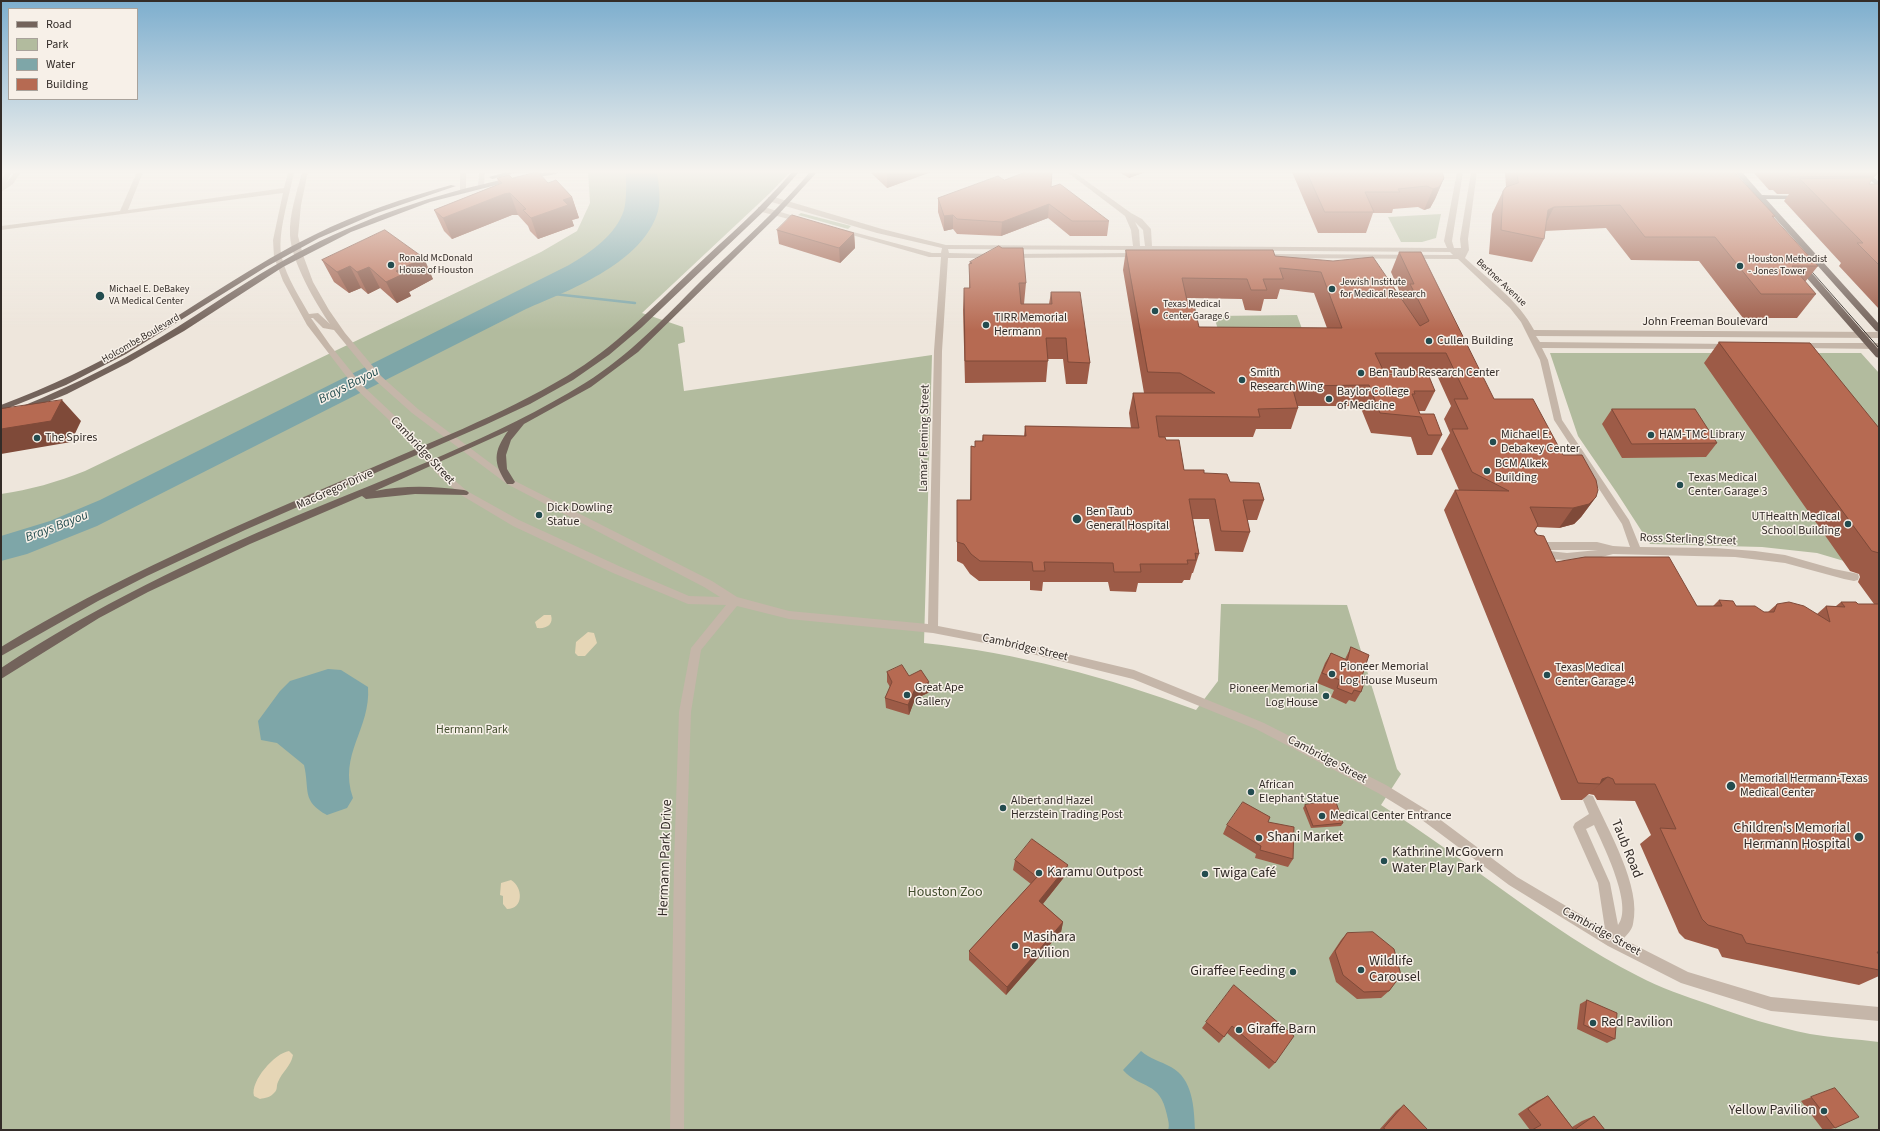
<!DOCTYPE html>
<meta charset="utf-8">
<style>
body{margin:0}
#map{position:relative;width:1880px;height:1131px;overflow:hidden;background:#eee6dc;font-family:"Source Sans 3",sans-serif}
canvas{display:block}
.frame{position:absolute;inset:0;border:2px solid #332c28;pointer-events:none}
.legend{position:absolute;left:8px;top:8px;width:130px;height:92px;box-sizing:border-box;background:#f7f0e8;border:1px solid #a9a29b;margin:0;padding:5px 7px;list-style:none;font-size:12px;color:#332c28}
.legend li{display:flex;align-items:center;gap:8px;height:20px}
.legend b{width:20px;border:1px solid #a9a29b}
</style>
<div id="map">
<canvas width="1880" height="1131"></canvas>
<div class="frame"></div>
<ul class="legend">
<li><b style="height:5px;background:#73635b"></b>Road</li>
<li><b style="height:11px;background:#b2bb9e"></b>Park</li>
<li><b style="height:11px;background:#7ea6a8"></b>Water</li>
<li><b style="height:11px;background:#b66a52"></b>Building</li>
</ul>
</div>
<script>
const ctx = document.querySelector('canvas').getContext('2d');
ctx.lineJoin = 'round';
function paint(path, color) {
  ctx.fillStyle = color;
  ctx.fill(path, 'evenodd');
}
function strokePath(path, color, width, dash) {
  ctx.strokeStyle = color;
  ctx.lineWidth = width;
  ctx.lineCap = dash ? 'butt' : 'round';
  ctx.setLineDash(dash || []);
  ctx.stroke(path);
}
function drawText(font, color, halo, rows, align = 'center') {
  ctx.font = font + ' "Source Sans 3",sans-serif';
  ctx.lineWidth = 3;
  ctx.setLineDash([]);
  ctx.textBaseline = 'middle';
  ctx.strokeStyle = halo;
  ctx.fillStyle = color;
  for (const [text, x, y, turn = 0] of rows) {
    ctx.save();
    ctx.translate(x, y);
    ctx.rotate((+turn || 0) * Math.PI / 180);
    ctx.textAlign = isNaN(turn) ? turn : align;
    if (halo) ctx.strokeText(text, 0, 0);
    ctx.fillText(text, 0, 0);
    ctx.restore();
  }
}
const green = new Path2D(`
 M588,172H790L770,193L642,313L683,327L685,342L678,344L684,391L932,355L924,643C1018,653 1107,677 1196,710L1218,681L1221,604L1347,605L1397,769L1401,774L1381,805C1468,860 1546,929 1638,976C1660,988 1685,996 1708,1004C1741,1016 1775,1027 1810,1034C1833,1038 1856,1039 1879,1042V1130H1V494C30,490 57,482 85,471L541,252L577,231L590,203Z
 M801,213L851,226L848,229L798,215Z
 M1441,214L1436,238L1422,242H1401L1388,217Z
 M1297,315L1306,340H1221L1214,316Z
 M1550,353H1861L1879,373V566H1861L1817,553L1762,547L1650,544L1617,493L1578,436Z`);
const sand = new Path2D(`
 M544,615H551C554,625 546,629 537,628L535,622Z
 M588,632L594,633L597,643L585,656H578L575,653L576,642Z
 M511,880C523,887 524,909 507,909L503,904V896L500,895L501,883Z
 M289,1051L293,1055C291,1066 282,1072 278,1082C276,1086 278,1090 274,1093C271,1097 265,1098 260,1099L254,1096C250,1081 275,1053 289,1051Z`);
const water = new Path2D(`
 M626,172H657C659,187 662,203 656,217C637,265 570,290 526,309L97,526L27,554L1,561V536L50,521L100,500L569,265C591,252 616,235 624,210C627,198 626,184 626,172Z
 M328,669L341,670L368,687C371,729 338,754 353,798L347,808L327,815C301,801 310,790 304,765L277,743L261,740L258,721L280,691L290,681Z
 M1141,1051C1150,1059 1160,1061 1171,1067C1193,1079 1194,1107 1195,1130H1168C1170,1125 1168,1120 1167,1115C1160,1080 1141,1090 1123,1070Z`);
const stream = new Path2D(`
 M554,294L635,303`);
const minor = new Path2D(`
 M6,172H12L6,183L15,172H21L13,184L1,192V180Z
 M137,172H143L128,210L284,188L288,172H294C290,195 276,236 282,258C287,278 299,296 309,314L318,313L330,324C316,304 291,261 290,235C289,214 297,192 302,172H308L301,205L298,236L303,255L313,282L329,310L345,333L381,376L418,409L513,480L712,581L737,597L789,611L928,624L934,351L941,257H929L838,231L842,229L932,253H941L942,248L877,233L768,201V197H774L882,229L946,245L1133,246L1131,230L1125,216L1067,172H1074L1131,213L1142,219L1151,229L1152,246L1447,248L1444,241L1457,172H1463L1452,241L1454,248H1461L1460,239L1471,172H1477L1468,239L1469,250L1465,258C1489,280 1519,301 1534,330L1879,332V338L1536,336L1540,342L1733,344L1734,346L1730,349L1542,348L1548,360L1562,420L1629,520L1640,547L1715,548L1755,551L1785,555L1834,569L1854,573L1858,574L1859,577L1858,580L1854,581L1844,579L1785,563L1735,557L1613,554L1598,558L1567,560L1547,559L1536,557L1535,554L1536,551L1540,550L1567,553L1598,550H1538L1534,551L1529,547L1531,544L1538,542H1597L1613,546L1630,547L1622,524L1554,420L1540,360L1521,322L1510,308L1458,259L1267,258L1263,256L1267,254L1453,255L1450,252L1153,250L1152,255H1146L1145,250H1140L1143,255L1139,257L1011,258H1008V254L1133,253V250L948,249L949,253L993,254L997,256L993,258H948L942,351L938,626L1000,638L1134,670L1264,723L1386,785L1430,812L1517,877L1605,929L1598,883L1573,827L1575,823L1589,814L1583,800L1585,796L1589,795L1593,796C1608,830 1642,887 1633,924C1632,930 1627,935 1623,939L1688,972L1771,997L1879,1007V1021L1771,1011L1681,983L1608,946L1509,885L1422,820L1378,793L1256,729L1133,679L1000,646L933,633L789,619L737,606L701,650L691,712L686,863L684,1130H670L674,863L679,712L691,648L726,605L688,604L613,573L513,526L461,495L440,477L388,419L356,389L307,325L283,281L274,257L273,240L283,193L1,230V226L120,211ZM1135,222L1143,230L1145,246H1140L1139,230ZM311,318H313L323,328L334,330L375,380L412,413L507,484L704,587L720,597L689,596L621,567L519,520L467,491L446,473L394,415L362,385L330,345ZM1594,825C1603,845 1634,906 1618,925L1610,883L1586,829Z
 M460,172H466V191L460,190Z
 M479,172H485L484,186L481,188L478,186Z
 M758,207H764L807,220L800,222L758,211Z
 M1798,343H1879V349L1795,348L1794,346Z`);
const major = new Path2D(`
 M506,172H518L492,179L489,177Z
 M545,172H559L556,174L528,179L525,177Z
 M792,172H799L765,210L642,327L609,355L573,380L530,404L485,425L245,530L147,576L98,601L1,656V647C114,578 234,527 355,475C426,444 500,416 567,376C614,348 652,308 692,270C726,238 762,207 792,172Z
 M810,172H817L777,216L638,352L591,387L524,424L511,440L506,455L507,469L515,482L513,484H507C493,463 493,452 508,431L375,491C404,485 434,486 464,490L467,491L469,493L467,495L415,494L366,499L362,496L250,544L148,592L99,618L1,679V668C95,606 193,560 296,516C392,476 498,437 585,383C630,355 665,317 701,281C738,245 777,211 810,172Z
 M1735,172H1742L1762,195L1802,196V198L1800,199H1766L1879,324V332L1876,331L1758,199L1754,198L1752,197L1755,195Z
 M1861,172H1868L1879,182V188Z
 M510,178L513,180L512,181L430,202L351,232L283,267L184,331L128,363L67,394L1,421V415C56,393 110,368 161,337C206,310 248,279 295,254C362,218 435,194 510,178Z
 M451,185L456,186L377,213L319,238L266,267L126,354L66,385L1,411V405C49,387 96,365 140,339C199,304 254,264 314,235C358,213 404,198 451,185Z
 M1798,264H1804L1879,350V358L1876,357L1798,268Z`);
const tram = new Path2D(`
 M1806,265L1879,348`);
const wall = new Path2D(`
 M870,172H931L887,188Z
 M1119,172H1145L1129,178Z
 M1292,172H1442L1444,178L1435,199L1430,208L1424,210L1418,207L1393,209L1392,213H1373L1366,233H1318Z
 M1505,172H1734L1775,216L1773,218L1818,266L1805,282L1816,294L1797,318H1743L1699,261L1631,260L1606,228L1545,231L1544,239L1532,262L1489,254L1492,214L1503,191L1506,187Z
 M1753,172H1878L1869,184H1879V309L1839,266L1841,263L1784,201L1789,194H1777L1773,190H1769Z
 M497,178H512L548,183L572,197L579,218L572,220L574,226L538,239L530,231L528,226L518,215H512L452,239L444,231L434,210L499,184Z
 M1004,180L1051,187L1109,221L1107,236H1070L1048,218L1001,236L957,234L953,229L944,231L938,212V198Z
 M385,230L433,279L409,292L411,296L397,303L380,288L368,294L361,288L349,293L334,282L322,260Z
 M777,230L854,233L855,248L840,263L779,244Z
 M1126,250L1275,256L1403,300V299L1391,272L1399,252L1494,399L1563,455L1596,497L1581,517L1574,524L1559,528L1537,527L1535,531L1556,562L1697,606H1713L1719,600L1736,606L1764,612H1768L1777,604L1817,614L1826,606H1836L1841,602L1858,604H1874L1858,582L1860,577L1859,574L1850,571L1704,363L1719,342L1879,428V976L1859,985L1722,957L1718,949L1685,939L1679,933L1640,844L1651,835L1635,801L1597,800L1594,795L1589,794L1582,800H1561L1444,510L1455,490H1459L1441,449L1450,433L1444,419L1451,406L1436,373H1384L1385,374L1435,391L1425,411H1419L1420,414L1442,435L1432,455H1417L1411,437L1371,433L1360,406H1298V408L1291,429H1256L1253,437H1159L1166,440L1184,470L1204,473L1230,482L1264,500L1257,520H1247L1250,532L1243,552L1215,551L1209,519H1193L1199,554L1193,573H1192L1190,580H1184L1182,583H1138L1136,592L1110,591L1108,582H1043L1042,591L1030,590V581H979L970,574L963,564L957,561V500H970L971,446L975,447L982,441L983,435L1024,436L1025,426L1131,428L1129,413L1133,393H1144L1123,270ZM1280,289L1314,293L1327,328L1199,327L1188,305L1187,298L1242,299L1245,310L1261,311L1264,299H1277Z
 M970,262L1026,283L1024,304H1049L1051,292L1090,363L1087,384H1066L1063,359H1048L1046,382L965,383L963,310L964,288H969Z
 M1612,409L1717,443L1706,457L1622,458L1602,424Z
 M1351,647L1362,676L1361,692L1355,702L1349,700L1346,704L1331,697L1334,690L1317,683L1325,663L1331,653L1345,659Z
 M887,672L909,676L930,692L915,699L909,715L886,708L885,698L890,687L887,682Z
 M1305,805L1343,823L1341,826L1311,828L1303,808Z
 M1227,825L1293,859L1288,867L1255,858L1256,854L1223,834Z
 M1015,860L1065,876L1043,904L1063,922L1061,932L1006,995L969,960V951L1031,884L1013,870Z
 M1347,933L1389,991L1381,998L1357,999L1336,982L1329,958L1341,940Z
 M1234,985L1275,1063L1269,1069L1227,1033L1219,1043L1202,1028Z
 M1587,1000L1615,1039L1607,1043L1577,1029L1580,1004Z
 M1835,1088V1128L1827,1130H1823L1801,1101Z
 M1548,1096L1572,1127L1582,1121L1594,1116L1605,1130H1529H1530L1518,1114L1537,1101Z
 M1404,1105L1428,1130H1379L1396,1111Z`);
const shadedWall = new Path2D(`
 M891,172H931L887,188V173Z
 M1130,172H1145L1129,178Z
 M1444,178L1435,199L1430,208L1424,210L1433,189Z
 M510,193L518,215H512L452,239L443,218L504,194Z
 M572,197L579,218L572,220L574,226L538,239L531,218L563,200Z
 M1049,204L1048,218L1001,236L1002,222Z
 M1554,207L1542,231L1548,210Z
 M953,215V229L944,231V216Z
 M854,233L855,248L840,263L839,248Z
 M424,258L433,279L409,292L411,296L397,303L386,282L396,271Z
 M350,266L361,288L349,293L337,272Z
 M369,267L380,288L368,294L357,272Z
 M62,400L81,421L71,442L1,454V429Z
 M1596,497L1581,517L1574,524L1559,528L1573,508Z
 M929,682L930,692L915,699L909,715L908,705L915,689Z
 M1608,777L1589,794L1600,784L1602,779Z
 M1068,865L1065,876L1037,911L1039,901Z
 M1063,922L1061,932L1006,995L1007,987Z`);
const building = new Path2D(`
 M538,172L548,183L556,180L572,197L563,200L568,205L531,218L523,210L526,209L510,193L504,194L443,218L434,210L502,183L497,178L509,175L512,178Z
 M1026,172H1052L1051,187L1060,184L1109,221H1072L1049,204L1002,222L957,219L953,215L944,216L938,198L998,176L1004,180Z
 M1307,172H1442L1444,178L1439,187L1433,189L1427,186L1398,189L1400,192H1365L1374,212H1325Z
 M1517,172H1734L1762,202L1775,216H1772L1818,266H1792L1816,294H1761L1715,237H1645L1620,205L1554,207L1548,210L1544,239L1501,230L1503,191L1506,187L1518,183Z
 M1781,172H1878L1875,176L1790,177L1785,172Z
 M1873,178L1869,184H1879V265L1857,243H1863L1800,179Z
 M792,215L854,233L839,248L777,230Z
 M385,230L424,258L396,271L401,275L386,282L369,267L357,272L350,266L337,272L322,260Z
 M999,246L1002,248H1023L1026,283H1019L1021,304H1052L1051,292H1080L1090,363L1068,362L1066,338H1046L1048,361H965L964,288H970L969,264L972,263L970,262Z
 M1126,250H1273L1275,256L1333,261L1373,257L1420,326L1429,321L1410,284H1414L1399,252H1421L1494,399H1533L1563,455H1582L1596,480L1598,490L1596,497L1589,504L1573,508L1530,507L1538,525L1534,531L1537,535L1544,536L1556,562L1585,557H1669L1697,606H1722L1719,600L1733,601L1736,606H1755L1764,612H1774L1777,604L1789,602L1804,606L1830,622L1826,606L1845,607L1841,602H1856L1858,604H1879V952H1877L1879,955V970L1746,943L1742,935L1708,925L1702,919L1660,828L1676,829L1655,784H1615L1613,779L1608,777L1602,779L1600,784L1578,783L1455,490L1509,491L1472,472L1452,429H1468L1454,399H1468L1446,353H1375L1385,374H1428L1435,391H1414L1415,394H1412L1420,414H1434L1442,435H1428L1421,417L1380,413L1369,385L1292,386L1298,408L1258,409L1260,417L1156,416L1159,437H1165L1166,440H1179L1184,470H1204V473L1227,474L1230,482L1259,483L1264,500H1243L1250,532L1221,531L1215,499H1189L1199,554L1195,553L1196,560H1187L1188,564H1140L1141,572H1114L1113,563L1044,562L1045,571H1033L1032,562L980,561L971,554L964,544L957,542V500H971V446L975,447V441H983V435L1026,436L1025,426L1139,428L1133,393H1215L1180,373L1148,372ZM1280,268L1321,272L1342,328L1199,327L1194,305H1188L1182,278L1247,279L1251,290H1267L1263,279H1283Z
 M1719,342L1810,343L1879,428V553L1872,551Z
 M62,400L51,421L1,429V409Z
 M1612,409H1695L1717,443L1632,444Z
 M1351,647L1369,655L1362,676L1366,677L1361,692L1354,690L1352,694L1337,688L1340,680L1322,673L1331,653L1347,660Z
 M902,665L909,676L921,670L929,682L915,689L908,705L885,698L892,682L887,672Z
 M1324,801L1336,802L1343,823L1313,826L1305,805Z
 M1243,802L1270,817L1268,822L1294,827L1293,859L1260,850L1261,846L1227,825Z
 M1032,839L1068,865L1039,901L1063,922L1007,987L969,951L1037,877L1015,860Z
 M1373,932L1394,949L1401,975L1389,991L1364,992L1343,975L1335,951L1347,933Z
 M1234,985L1294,1036L1275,1063L1232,1026L1224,1037L1206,1022Z
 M1587,1000L1617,1013L1615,1039L1584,1025Z
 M1835,1088L1859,1117L1835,1128L1811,1097Z
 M1548,1096L1574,1130L1594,1116L1605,1130H1532L1541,1125L1528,1109Z
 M1404,1105L1428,1130H1385L1384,1128Z`);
const markers = [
 [391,265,4,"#234c4f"],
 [1740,266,4,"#234c4f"],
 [1332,289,4,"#234c4f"],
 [100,296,5,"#234c4f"],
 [1155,311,4,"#234c4f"],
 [986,325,4,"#234c4f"],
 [1429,341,4,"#234c4f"],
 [1361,373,4,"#234c4f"],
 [1242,380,4,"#234c4f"],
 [1329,399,4,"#234c4f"],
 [1651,435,4,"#234c4f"],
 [37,438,4,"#234c4f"],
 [1493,442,4,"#234c4f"],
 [1487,471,4,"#234c4f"],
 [1680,485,4,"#234c4f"],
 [539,515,4,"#234c4f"],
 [1077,519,5,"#234c4f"],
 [1848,524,4,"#234c4f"],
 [1332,674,4,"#234c4f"],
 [1547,675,4,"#234c4f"],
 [907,695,4,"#234c4f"],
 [1326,696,4,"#234c4f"],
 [1731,786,5,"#234c4f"],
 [1251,792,4,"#234c4f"],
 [1003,808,4,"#234c4f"],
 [1322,816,4,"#234c4f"],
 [1859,837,5,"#234c4f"],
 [1259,838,4,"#234c4f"],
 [1384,861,4,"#234c4f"],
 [1039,873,4,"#234c4f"],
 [1205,874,4,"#234c4f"],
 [1015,946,4,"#234c4f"],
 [1361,970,4,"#234c4f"],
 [1293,972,4,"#234c4f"],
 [1593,1023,4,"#234c4f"],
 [1239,1030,4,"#234c4f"],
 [1824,1111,4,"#234c4f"]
];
const farPoinames = [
 ["Ronald McDonald",399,259],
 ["House of Houston",399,271],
 ["Houston Methodist",1748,260],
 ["- Jones Tower",1748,272],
 ["Jewish Institute",1340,283],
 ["for Medical Research",1340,295],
 ["Michael E. DeBakey",109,290],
 ["VA Medical Center",109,302],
 ["Texas Medical",1163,305],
 ["Center Garage 6",1163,317]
];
const farStreetnames = [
 ["Bertner Avenue",1501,283,43],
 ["Holcombe Boulevard",141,339,-30]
];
const poiNames = [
 ["TIRR Memorial",994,318],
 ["Hermann",994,332],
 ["Cullen Building",1437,341],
 ["Smith",1250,373],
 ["Research Wing",1250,387],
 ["Ben Taub Research Center",1369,373],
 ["Baylor College",1337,392],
 ["of Medicine",1337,406],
 ["Michael E.",1501,435],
 ["Debakey Center",1501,449],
 ["HAM-TMC Library",1659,435],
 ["The Spires",45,438],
 ["BCM Alkek",1495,464],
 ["Building",1495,478],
 ["Texas Medical",1688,478],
 ["Center Garage 3",1688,492],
 ["Dick Dowling",547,508],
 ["Statue",547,522],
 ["Ben Taub",1086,512],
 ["General Hospital",1086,526],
 ["UTHealth Medical",1840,517,"right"],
 ["School Building",1840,531,"right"],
 ["Pioneer Memorial",1340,667],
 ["Log House Museum",1340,681],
 ["Texas Medical",1555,668],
 ["Center Garage 4",1555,682],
 ["Great Ape",915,688],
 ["Gallery",915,702],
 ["Pioneer Memorial",1318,689,"right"],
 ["Log House",1318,703,"right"],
 ["Memorial Hermann-Texas",1740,779],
 ["Medical Center",1740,793],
 ["African",1259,785],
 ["Elephant Statue",1259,799],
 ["Albert and Hazel",1011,801],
 ["Herzstein Trading Post",1011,815],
 ["Medical Center Entrance",1330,816]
];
const streetNames = [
 ["John Freeman Boulevard",1705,322],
 ["Lamar Fleming Street",925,438,-89],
 ["Cambridge Street",422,451,47],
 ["MacGregor Drive",335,490,-24],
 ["Ross Sterling Street",1688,540,2],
 ["Cambridge Street",1025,648,13],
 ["Cambridge Street",1327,760,28],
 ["Cambridge Street",1601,932,29]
];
const parkNames = [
 ["Hermann Park",472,730]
];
const waterNames = [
 ["Brays Bayou",349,386,-27],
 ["Brays Bayou",57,527,-21]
];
const nearPoinames = [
 ["Children's Memorial",1850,829,"right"],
 ["Hermann Hospital",1850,845,"right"],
 ["Shani Market",1267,838],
 ["Kathrine McGovern",1392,853],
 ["Water Play Park",1392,869],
 ["Karamu Outpost",1047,873],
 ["Twiga Café",1213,874],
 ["Masihara",1023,938],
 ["Pavilion",1023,954],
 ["Wildlife",1369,962],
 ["Carousel",1369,978],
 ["Giraffee Feeding",1285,972,"right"],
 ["Red Pavilion",1601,1023],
 ["Giraffe Barn",1247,1030],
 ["Yellow Pavilion",1816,1111,"right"]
];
const nearStreetnames = [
 ["Taub Road",1626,849,68],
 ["Hermann Park Drive",666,858,-88]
];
const nearParknames = [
 ["Houston Zoo",945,893]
];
paint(green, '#b2bb9e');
paint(sand, '#e6d6b6');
paint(water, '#7ea6a8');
strokePath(stream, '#7ea6a8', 2.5);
paint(minor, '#c5b6a9');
paint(major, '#73635b');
strokePath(tram, '#332c28', 1);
paint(wall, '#9d5b47');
paint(shadedWall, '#7f4a39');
paint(building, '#b66a52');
strokePath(building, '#7f4a39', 1);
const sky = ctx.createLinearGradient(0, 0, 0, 330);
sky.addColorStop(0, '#7daece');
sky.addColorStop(0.52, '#f7f4ef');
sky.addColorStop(1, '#f7f4ef00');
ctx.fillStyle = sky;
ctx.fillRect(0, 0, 1880, 330);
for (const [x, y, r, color] of markers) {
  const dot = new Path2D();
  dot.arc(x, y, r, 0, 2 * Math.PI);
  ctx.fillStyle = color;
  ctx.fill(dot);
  strokePath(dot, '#f7f0e8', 1.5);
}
drawText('10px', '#332c28', '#f7f0e8', farPoinames, 'left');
drawText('10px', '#332c28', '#f7f0e8', farStreetnames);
drawText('12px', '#332c28', '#f7f0e8', poiNames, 'left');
drawText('12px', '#332c28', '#f7f0e8', streetNames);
drawText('12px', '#434e2f', '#f7f0e8', parkNames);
drawText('italic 13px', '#234c4f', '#f7f0e8', waterNames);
drawText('14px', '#332c28', '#f7f0e8', nearPoinames, 'left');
drawText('14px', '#332c28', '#f7f0e8', nearStreetnames);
drawText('14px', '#434e2f', '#f7f0e8', nearParknames);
</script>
